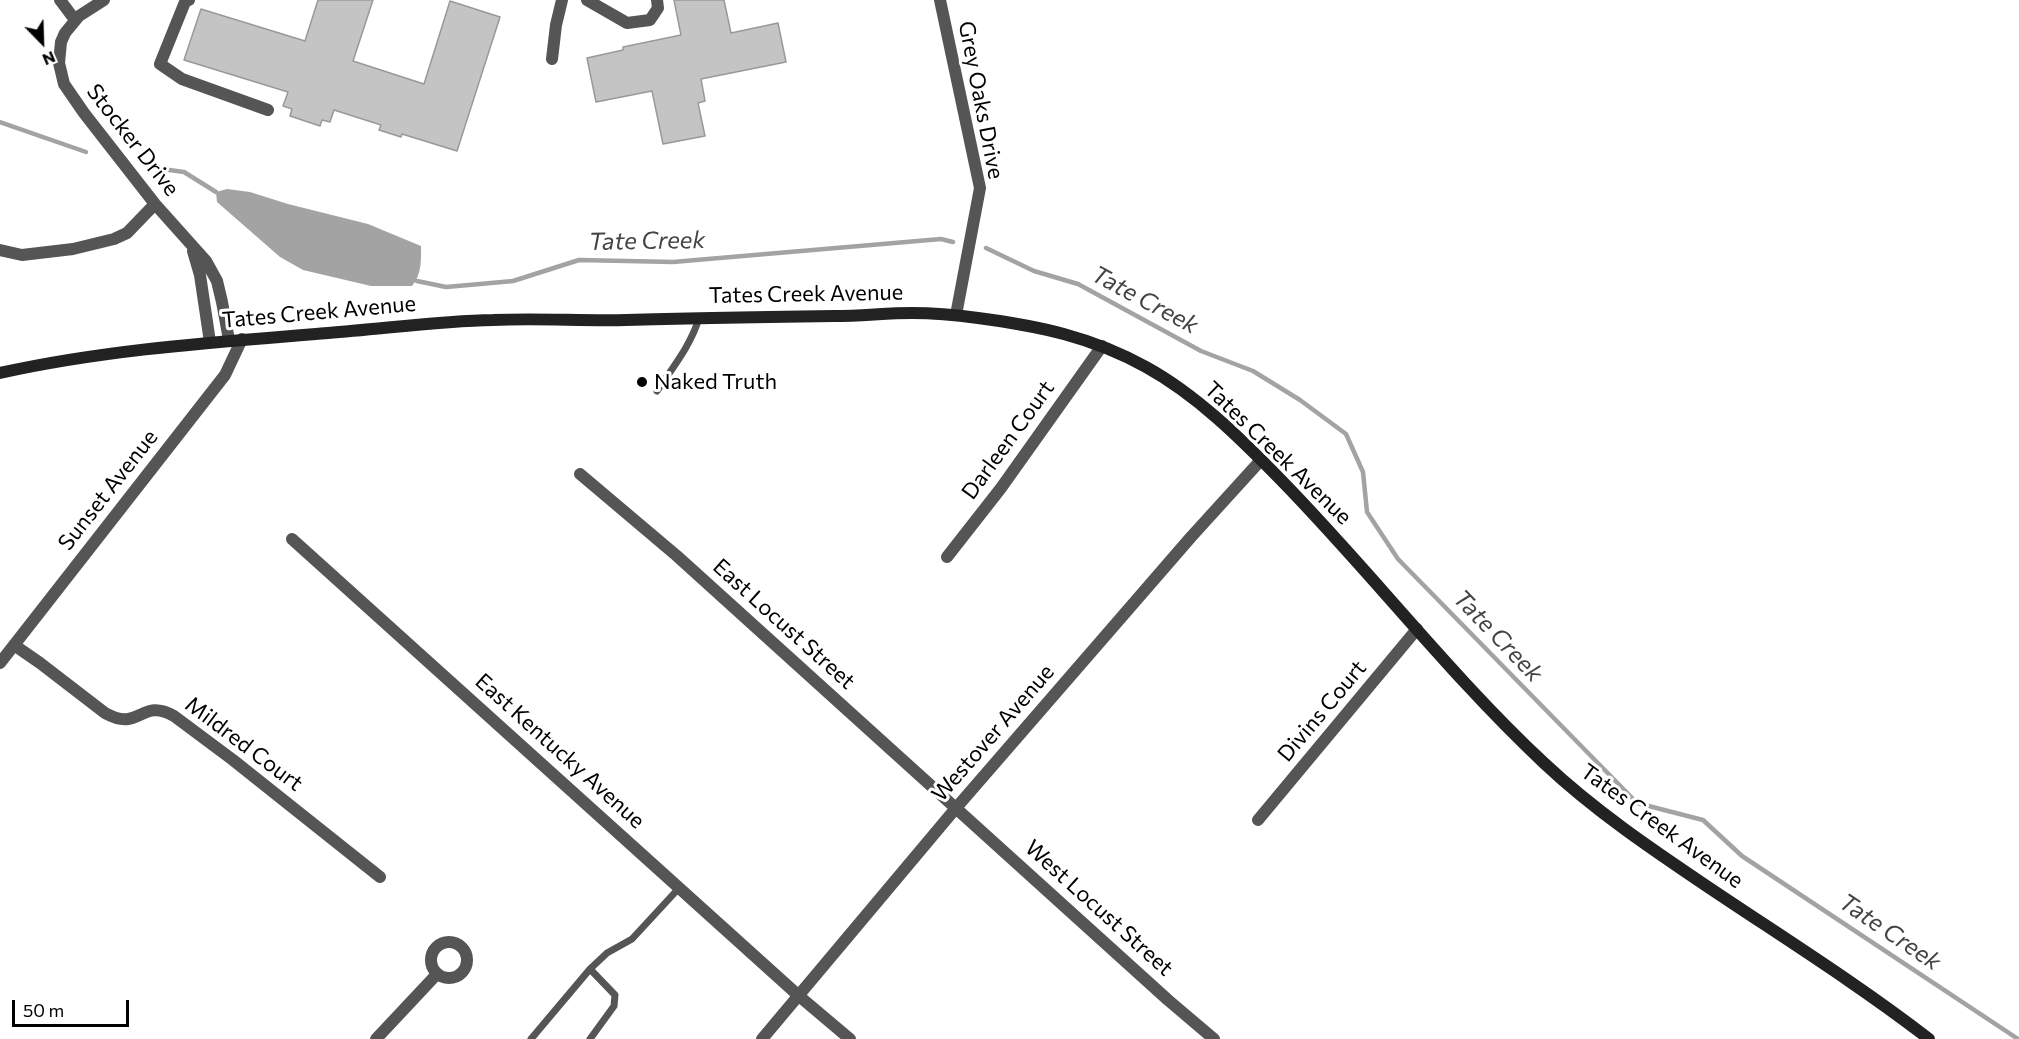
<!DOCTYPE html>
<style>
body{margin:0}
#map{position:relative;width:2019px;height:1039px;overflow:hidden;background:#fff;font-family:Commissioner,sans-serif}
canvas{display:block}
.north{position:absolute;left:12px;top:12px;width:60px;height:60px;-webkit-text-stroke:4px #fff;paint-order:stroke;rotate:157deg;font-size:16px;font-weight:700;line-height:24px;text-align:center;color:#000}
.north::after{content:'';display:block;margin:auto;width:21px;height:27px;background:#000;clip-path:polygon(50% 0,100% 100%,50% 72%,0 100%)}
.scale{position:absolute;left:12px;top:1000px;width:117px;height:27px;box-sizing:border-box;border:3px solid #000;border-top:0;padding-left:8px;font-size:18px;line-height:21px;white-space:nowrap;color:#000;-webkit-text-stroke:4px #fff;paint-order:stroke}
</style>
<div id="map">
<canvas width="2019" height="1039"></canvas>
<div class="north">N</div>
<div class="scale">50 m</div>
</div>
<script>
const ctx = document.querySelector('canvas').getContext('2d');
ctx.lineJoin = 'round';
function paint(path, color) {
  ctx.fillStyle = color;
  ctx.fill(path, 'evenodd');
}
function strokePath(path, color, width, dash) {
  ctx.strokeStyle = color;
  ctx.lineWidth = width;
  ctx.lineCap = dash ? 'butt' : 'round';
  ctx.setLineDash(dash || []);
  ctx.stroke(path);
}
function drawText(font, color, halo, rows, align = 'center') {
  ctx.font = font + ' Commissioner,sans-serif';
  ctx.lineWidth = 6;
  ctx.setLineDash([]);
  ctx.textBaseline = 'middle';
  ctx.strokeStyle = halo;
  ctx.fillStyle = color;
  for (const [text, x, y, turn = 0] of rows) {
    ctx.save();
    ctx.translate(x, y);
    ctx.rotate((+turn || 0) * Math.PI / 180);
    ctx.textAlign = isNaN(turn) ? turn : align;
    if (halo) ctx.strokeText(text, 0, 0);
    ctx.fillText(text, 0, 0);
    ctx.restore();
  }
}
const water = new Path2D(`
 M227,189L250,192L288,204L368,224L421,246C421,260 422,274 412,286H371L303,270L280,257L217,202L216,192Z`);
const stream = new Path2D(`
 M0,122L86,152
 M162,169L184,172L216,192
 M986,248L1034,271L1078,284L1201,351L1253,371L1300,400L1346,434L1363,472L1367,512L1398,559L1637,803L1703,820L1742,856L2018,1039
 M417,281L446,287L469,285L513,281L579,260L673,262L941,239L953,242`);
const building = new Path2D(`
 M318,0H373L353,61L424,84L450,1L500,17L457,151L402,134L401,137L379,130L381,125L334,110L330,122L322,120L320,126L290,116L292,109L283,106L288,92L184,60L201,9L305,41Z
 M674,0H724L731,33L778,23L786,62L701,79L705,101L698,103L705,136L663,144L652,91L596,102L587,58L623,50V47L681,35Z`);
const service = new Path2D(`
 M657,391C673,367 691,345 699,318
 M531,1039L590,969L607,953L632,939L680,887
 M590,1039L614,1006L615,995L590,969`);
const minor = new Path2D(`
 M60,0L75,20
 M104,0L79,16L65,33L61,42L59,63L64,84L84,113L155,204L206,261L217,281L222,302L229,340
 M189,0L185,2L160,64L182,79L268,110
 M587,0L627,23L650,20L658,8L657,0
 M940,0L980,188L956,315
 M552,59L556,25L562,0
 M0,250L22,255L73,249L114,239L127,233L155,204
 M193,251L200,275L210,342
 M580,474L677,556L1168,1000L1214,1039
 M292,539L799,996L850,1039
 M947,557L1001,488L1102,346
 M14,645L40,663L105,713C141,733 140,697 174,716L233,760L380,877
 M0,663L225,375L242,339
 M1258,820L1417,629
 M431 960a18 18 0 1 1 36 0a18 18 0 1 1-36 0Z
 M376,1039L437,974
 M762,1039L956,808L1191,537L1261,460`);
const secondary = new Path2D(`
 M0,373C108,349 219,342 328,333C383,329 438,321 493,320C537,318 581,321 626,320C695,318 765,317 835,316C861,316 887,313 912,313C934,313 956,315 978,318C1039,326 1092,337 1146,367C1197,395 1241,439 1281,480C1371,572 1450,675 1544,763C1595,811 1653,850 1711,889C1784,938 1859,985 1929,1039`);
const markers = [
 [642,382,6,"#000"]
];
const streetNames = [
 ["Grey Oaks Drive",981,100,79],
 ["Stocker Drive",133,140,52],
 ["Tates Creek Avenue",806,294,-1],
 ["Tates Creek Avenue",319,312,-5],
 ["Darleen Court",1008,440,-54],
 ["Tates Creek Avenue",1278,453,44],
 ["Sunset Avenue",108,490,-52],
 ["East Locust Street",784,624,42],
 ["Divins Court",1322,711,-50],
 ["Westover Avenue",993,733,-49],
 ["Mildred Court",244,744,37],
 ["East Kentucky Avenue",560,751,42],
 ["Tates Creek Avenue",1662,826,36],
 ["West Locust Street",1099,908,42]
];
const poiNames = [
 ["Naked Truth",654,382]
];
const waterNames = [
 ["Tate Creek",647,241,-1],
 ["Tate Creek",1145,300,28],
 ["Tate Creek",1498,636,46],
 ["Tate Creek",1890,932,34]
];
paint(water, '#a3a3a3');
strokePath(stream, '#a3a3a3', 4.5);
paint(building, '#c4c4c4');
strokePath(building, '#999', 1.5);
strokePath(service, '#555', 7);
strokePath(minor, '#555', 12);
strokePath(secondary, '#222', 12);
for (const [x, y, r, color] of markers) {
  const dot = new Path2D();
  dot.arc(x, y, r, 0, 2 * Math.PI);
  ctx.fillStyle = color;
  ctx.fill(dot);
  strokePath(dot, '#fff', 2);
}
drawText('22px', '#000', '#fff', streetNames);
drawText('22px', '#000', '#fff', poiNames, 'left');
drawText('italic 24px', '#444', '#fff', waterNames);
</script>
